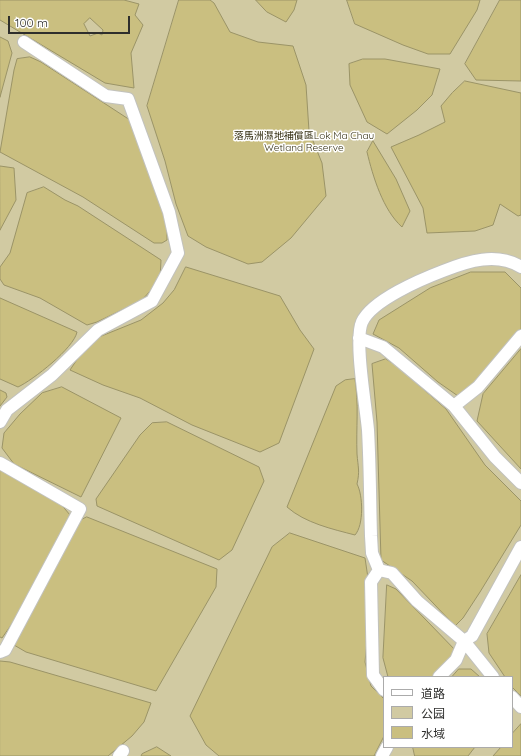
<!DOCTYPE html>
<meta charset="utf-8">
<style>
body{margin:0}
#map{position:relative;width:521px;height:756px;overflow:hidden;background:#f1f0eb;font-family:Quicksand,"Noto Sans SC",sans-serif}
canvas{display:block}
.legend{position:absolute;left:383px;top:676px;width:130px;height:72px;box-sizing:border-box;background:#fff;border:1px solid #ababab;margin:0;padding:5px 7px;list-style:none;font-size:12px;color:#2e2e2c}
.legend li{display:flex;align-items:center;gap:8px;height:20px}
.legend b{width:20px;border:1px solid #ababab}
.scale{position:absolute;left:8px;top:16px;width:122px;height:18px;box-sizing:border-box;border:2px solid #2e2e2c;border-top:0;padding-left:5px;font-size:12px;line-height:14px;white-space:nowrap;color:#2e2e2c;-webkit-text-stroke:3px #fff;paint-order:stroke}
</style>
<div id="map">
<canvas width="521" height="756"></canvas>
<ul class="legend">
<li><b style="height:5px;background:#fff"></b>道路</li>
<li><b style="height:11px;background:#d1caa2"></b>公园</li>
<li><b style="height:11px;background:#cabf80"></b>水域</li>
</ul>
<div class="scale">100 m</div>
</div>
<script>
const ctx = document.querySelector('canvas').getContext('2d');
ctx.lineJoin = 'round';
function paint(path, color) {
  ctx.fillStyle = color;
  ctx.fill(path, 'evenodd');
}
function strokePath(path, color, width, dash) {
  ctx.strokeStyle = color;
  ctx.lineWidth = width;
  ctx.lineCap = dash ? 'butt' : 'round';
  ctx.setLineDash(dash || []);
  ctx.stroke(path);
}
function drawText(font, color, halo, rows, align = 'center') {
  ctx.font = font + ' Quicksand,"Noto Sans SC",sans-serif';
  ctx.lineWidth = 3;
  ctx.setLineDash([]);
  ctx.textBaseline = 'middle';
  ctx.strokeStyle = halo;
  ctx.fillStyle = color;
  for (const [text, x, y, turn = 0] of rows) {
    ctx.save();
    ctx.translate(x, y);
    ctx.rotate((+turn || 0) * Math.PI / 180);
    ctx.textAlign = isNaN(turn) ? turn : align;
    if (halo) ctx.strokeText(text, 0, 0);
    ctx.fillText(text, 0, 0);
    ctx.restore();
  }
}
const green = new Path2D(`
 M0,0H521V756H0ZM384,677H512V747H384Z`);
const water = new Path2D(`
 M0,0H124L139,4L135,15L143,25L131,53L134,88L105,83L0,20ZM90,18L103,30L102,35L98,33L90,36L84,24Z
 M179,0H210L214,3L230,32L258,42L293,46L306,85L309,131L322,163L326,196L291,238L262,262L248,264L206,247L188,236L176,204L165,161L147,106Z
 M256,0H297L294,10L286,22L267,12Z
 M347,0H480L477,10L450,54H428L403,45L355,24Z
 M500,0H521V81L476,80L465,64Z
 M0,37L8,41L12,53L0,97Z
 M30,57L41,62L130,120L167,219V240L162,243H154L83,197L0,152L14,70L17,59Z
 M363,59H385L440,69L432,95L417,110L387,134L367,122L350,85L349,64Z
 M465,81L521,93V215L518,216L500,204L493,225L475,231L427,233L423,208L391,147L419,135L445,122L441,106L452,93Z
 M373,141L396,179L410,211L402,227C383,210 373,177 367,152Z
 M0,166L14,168L16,200L0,230Z
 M44,187L65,200L78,206L161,260L160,280L142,300L97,322L87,325L40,298L4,285L0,279V267L10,253L27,193Z
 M186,267L280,296L300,330L314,349L279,443L260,452L192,425L140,398L103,385L70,370L78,358L99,337L141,320L163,303L174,290Z
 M471,272H505L521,288V329L472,387L458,396L438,382L399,348L373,334L379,320L430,288Z
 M0,298L77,332C74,348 33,380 18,387L0,379Z
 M521,349V469L477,421L483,394Z
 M386,359L397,366L446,409L485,465L521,501V525L480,592L463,618L455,626L412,581L381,560L377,422L372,364Z
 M355,379C359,404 356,428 357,454C358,467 360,471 357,484C363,495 364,525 355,535C332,529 305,523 287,507L336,386L345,380Z
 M62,387L121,418L81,497L14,464L2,448L4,433L20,414L42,393Z
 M0,390L6,393L7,397L0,406Z
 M167,422L259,467L264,481L232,550L219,560L97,506L96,499L140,435L152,423Z
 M0,467L60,503L70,515L66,526L16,618L2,638L0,637Z
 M87,517L217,569L216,587L156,691L26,652L14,645L79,521Z
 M290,533L365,558L371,598L365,662L371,686L384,699V736L374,756H219L206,745L190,716L272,547Z
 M521,575V696L512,687V677H505L489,653L487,634Z
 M387,585L396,589L458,653L434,677H388L383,658Z
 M0,661L10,662L151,703L144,722L132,736L108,756H0Z
 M459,669H471L480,677H452Z
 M521,724V756H493L501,747H512V734Z
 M157,747L171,756H141L142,754Z
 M413,747H475L468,756H415Z`);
const minor = new Path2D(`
 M359,338L383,347L454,406L495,457L521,483
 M454,406L478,387L521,336
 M0,422L7,410L52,375L98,330L152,301L178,253L169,212L128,99L106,96L24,42
 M0,463L80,509L5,650L0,652
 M379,570L372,553L371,536C370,501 370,465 368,430C366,407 354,340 362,322C372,300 422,279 443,271C468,261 497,252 521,267
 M439,677L456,660L464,641L493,677
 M384,690L373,675L371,582L379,570L392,573L417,601L464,641L472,636L521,547
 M512,697L521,707
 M119,756L123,751
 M382,756L387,747`);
const parkNames = [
 ["落馬洲濕地補償區Lok Ma Chau",304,136],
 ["Wetland Reserve",304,148]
];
paint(green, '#d1caa2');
paint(water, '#cabf80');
strokePath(water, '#9b9467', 1);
strokePath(minor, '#c2c2bd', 14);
strokePath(minor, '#fff', 12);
drawText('10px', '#342f12', '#fff', parkNames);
</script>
